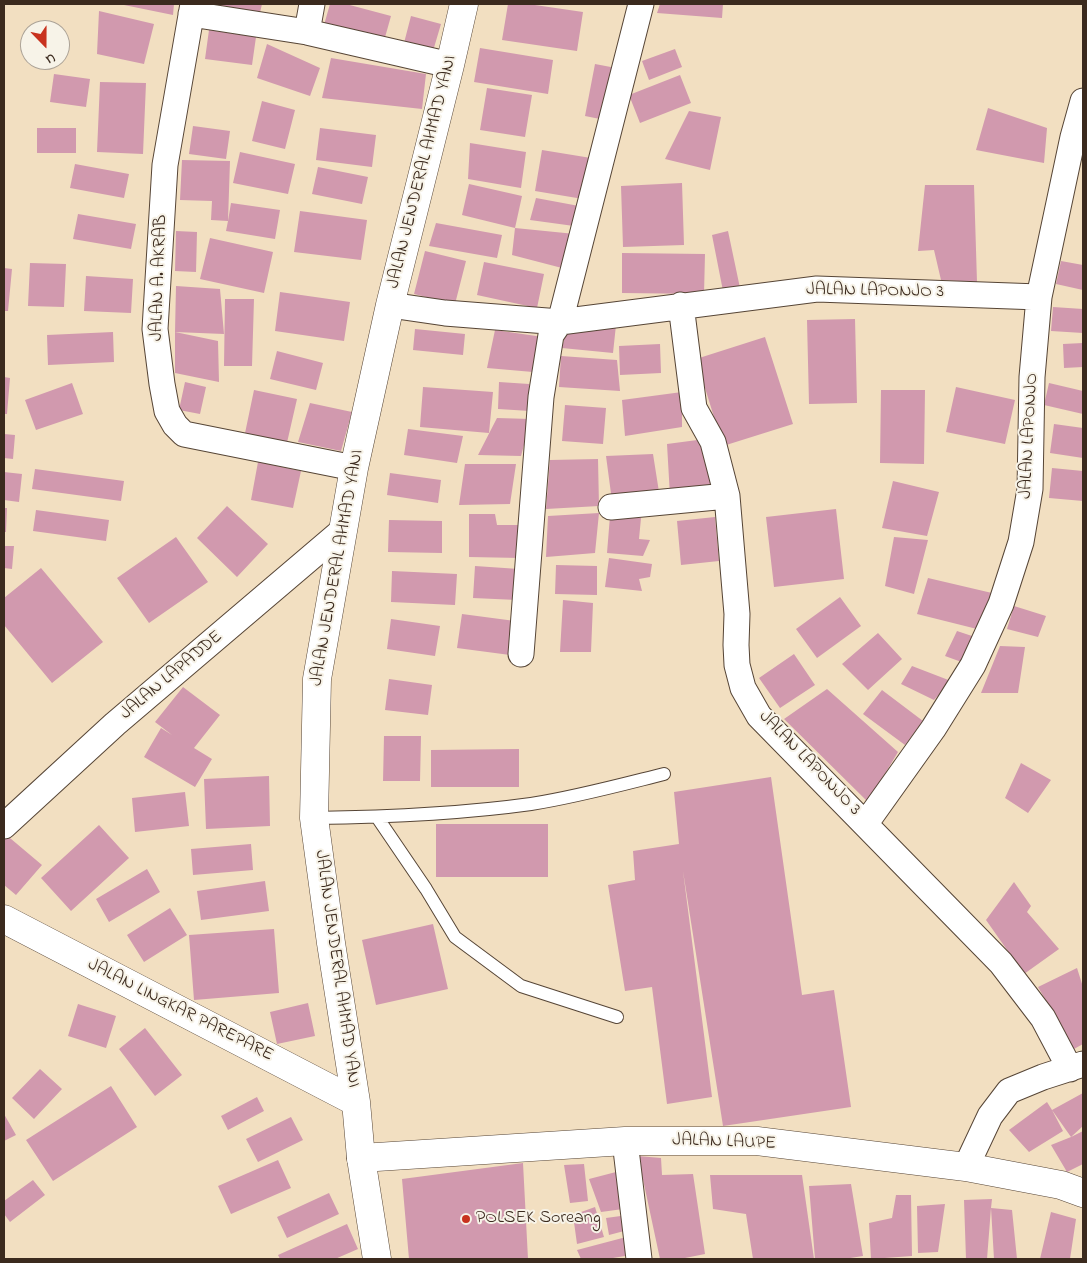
<!DOCTYPE html>
<style>
body{margin:0}
#map{position:relative;width:1087px;height:1263px;overflow:hidden;background:#f2dfc1;font-family:"Indie Flower",sans-serif}
canvas{display:block}
.frame{position:absolute;inset:0;border:5px solid #3b2a1e;pointer-events:none}
.north{position:absolute;left:20px;top:20px;width:50px;height:50px;box-sizing:border-box;background:#f7f3e8;border:1px solid #aca397;border-radius:50%;rotate:158deg;font-size:14px;font-weight:700;line-height:20px;text-align:center;color:#3b2a1e}
.north::after{content:'';display:block;margin:auto;width:18px;height:22px;background:#c8321e;clip-path:polygon(50% 0,100% 100%,50% 72%,0 100%)}
</style>
<div id="map">
<canvas width="1087" height="1263"></canvas>
<div class="frame"></div>
<div class="north">U</div>
</div>
<script>
const ctx = document.querySelector('canvas').getContext('2d');
ctx.lineJoin = 'round';
function paint(path, color) {
  ctx.fillStyle = color;
  ctx.fill(path, 'evenodd');
}
function strokePath(path, color, width, dash) {
  ctx.strokeStyle = color;
  ctx.lineWidth = width;
  ctx.lineCap = dash ? 'butt' : 'round';
  ctx.setLineDash(dash || []);
  ctx.stroke(path);
}
function drawText(font, color, halo, rows, align = 'center') {
  ctx.font = font + ' "Indie Flower",sans-serif';
  ctx.lineWidth = 4;
  ctx.setLineDash([]);
  ctx.textBaseline = 'middle';
  ctx.strokeStyle = halo;
  ctx.fillStyle = color;
  for (const [text, x, y, turn = 0] of rows) {
    ctx.save();
    ctx.translate(x, y);
    ctx.rotate((+turn || 0) * Math.PI / 180);
    ctx.textAlign = isNaN(turn) ? turn : align;
    if (halo) ctx.strokeText(text, 0, 0);
    ctx.fillText(text, 0, 0);
    ctx.restore();
  }
}
const building = new Path2D(`
 M124,4H174L173,15L124,5Z
 M214,4H262L259,17L213,8Z
 M330,4H346L391,16L382,48L322,32Z
 M508,4H528L583,12L577,51L502,40Z
 M660,4H723L722,18L657,13Z
 M99,11L154,24L144,64L97,54Z
 M411,16L441,24L433,51L404,43Z
 M209,30L256,37L252,65L205,59Z
 M267,44L320,68L310,96L257,78Z
 M480,48L553,60L548,94L474,82Z
 M675,49L682,67L649,80L642,61Z
 M331,58L426,74L422,109L322,98Z
 M595,64L616,68L605,120L585,116Z
 M54,74L90,79L86,107L50,102Z
 M680,75L691,103L640,123L629,95Z
 M100,82L146,83L143,154L97,152Z
 M487,88L532,95L525,137L480,130Z
 M262,101L295,110L285,149L252,141Z
 M988,108L1047,128L1044,163L976,150Z
 M689,111L721,117L710,170L665,159Z
 M193,126L230,131L226,159L189,154Z
 M37,128H76V153H37Z
 M320,128L376,135L372,167L316,160Z
 M470,143L526,152L521,188L468,179Z
 M542,150L591,158L583,199L535,191Z
 M240,152L295,164L288,194L233,183Z
 M182,160L230,161L228,221L231,203L280,210L275,239L226,231L228,221L211,220L212,201L180,200Z
 M75,164L129,174L124,198L70,188Z
 M318,167L368,177L362,204L312,194Z
 M682,183L684,245L623,247L621,186Z
 M469,184L522,196L515,228L462,215Z
 M925,185H974L977,282L941,280L934,250L918,251Z
 M536,198L579,206L574,226L530,220Z
 M300,211L367,220L361,260L294,252Z
 M78,214L136,224L131,249L73,239Z
 M436,223L502,235L497,258L429,246Z
 M515,228L575,234L562,268L512,255Z
 M176,231L197,232L196,272L175,271Z
 M728,231L740,288L723,291L712,235Z
 M210,238L273,252L264,293L200,279Z
 M425,251L466,261L455,304L414,294Z
 M622,253L705,254L704,294L622,293Z
 M1061,261L1083,265V290L1056,284Z
 M484,262L544,274L537,308L477,295Z
 M30,263L66,264L64,307L28,306Z
 M4,268L12,269L8,311H4Z
 M86,276L133,279L131,313L84,311Z
 M176,286L220,289L224,334L175,332L218,341L219,382L175,373V332Z
 M280,292L350,302L344,341L275,331Z
 M225,299H254L252,366H224Z
 M1053,307L1083,309V333L1051,331Z
 M855,319L857,403L809,404L807,320Z
 M616,325L613,353L562,348L567,327Z
 M415,329L465,334L463,355L413,350Z
 M495,330L543,337L533,372L487,368Z
 M113,332L114,362L48,365L47,335Z
 M765,337L793,424L723,446L696,359Z
 M1083,343V367L1064,368L1063,344Z
 M660,344L661,373L620,375L619,346Z
 M277,351L323,363L316,390L270,379Z
 M561,356L617,360L620,391L559,387Z
 M4,377L10,378L7,414H4Z
 M185,382L206,387L200,414L179,410Z
 M499,382L529,384L530,411L498,409Z
 M72,383L83,414L36,430L25,400Z
 M1049,383L1083,391V414L1044,405Z
 M423,387L493,392L489,433L420,427Z
 M956,387L1015,400L1005,444L946,432Z
 M254,390L297,399L286,447L244,438Z
 M881,390H925L924,464L880,463Z
 M682,392V427L625,436L622,400Z
 M310,403L352,412L341,451L298,442Z
 M565,405L606,408L603,444L562,441Z
 M497,418L531,419L521,456L478,455Z
 M1054,424L1083,428V458L1050,453Z
 M408,429L463,436L457,463L404,455Z
 M4,434L15,435L13,459L4,458Z
 M705,439L713,490L670,496L667,444Z
 M653,454L659,492L612,501L606,456Z
 M598,459L599,506L546,509L550,460Z
 M258,462L301,471L293,508L251,500Z
 M465,464H516L510,504L459,505Z
 M1052,468L1083,471V501L1049,498Z
 M35,469L124,481L121,501L32,489Z
 M4,472L22,474L19,502L4,500Z
 M390,473L441,480L438,503L387,495Z
 M893,481L939,492L927,536L882,528Z
 M227,506L268,544L237,577L197,538Z
 M4,508H7L6,532H4Z
 M836,509L844,579L774,587L766,517Z
 M36,510L109,520L106,541L33,531Z
 M599,513L595,553L546,557L548,516Z
 M469,514H495L497,525H521V558L469,557Z
 M610,516L641,518L639,539L650,540L643,556L607,553Z
 M715,517L719,561L681,565L677,521Z
 M389,520L442,521V553L388,552Z
 M176,537L208,582L149,623L117,578Z
 M894,537L928,540L914,594L885,586Z
 M4,546H14L12,569L4,568Z
 M609,558L652,564L650,577L639,579L642,591L605,587Z
 M556,565L597,566V595L555,594Z
 M475,566L519,569L517,600L473,598Z
 M41,568L103,642L52,683L4,625V598Z
 M392,571L457,574L455,605L391,602Z
 M928,578L992,593L981,630L917,614Z
 M840,597L861,626L817,658L796,629Z
 M563,600L593,603L591,652H560Z
 M1014,606L1046,616L1038,637L1007,629Z
 M462,614L515,621L510,655L457,648Z
 M391,619L440,626L435,656L387,649Z
 M957,631L978,638L967,664L945,656Z
 M878,633L902,659L868,690L842,664Z
 M1000,646L1025,647L1018,693H981Z
 M794,654L815,685L780,708L759,678Z
 M912,666L951,681L934,700L901,684Z
 M389,679L432,685L428,715L385,710Z
 M183,687L220,715L194,748L212,759L195,787L144,757L161,728L172,735L155,722Z
 M827,689L898,752L868,802L784,719Z
 M882,690L923,721L905,745L863,714Z
 M384,736H421L420,781H383Z
 M519,749V787H431V750Z
 M1021,763L1051,780L1028,813L1005,798Z
 M269,776L270,826L206,829L204,779Z
 M771,777L802,995L834,990L851,1107L723,1126L683,871L712,1097L667,1104L652,987L625,991L608,885L635,880L633,851L679,844L674,792Z
 M185,792L189,826L135,832L132,798Z
 M436,824H548V877H436Z
 M99,825L129,858L71,911L41,878Z
 M4,833L42,865L16,895L4,885Z
 M251,844L253,870L193,875L191,849Z
 M147,869L160,892L109,922L96,899Z
 M265,881L269,911L201,920L197,891Z
 M1014,882L1031,906L1027,912L1059,949L1024,974L986,920Z
 M170,908L187,935L144,962L127,935Z
 M433,924L448,989L376,1005L362,940Z
 M274,929L279,993L194,1000L189,935Z
 M1077,968L1083,987V1044L1074,1049L1038,987Z
 M308,1003L315,1036L277,1044L270,1012Z
 M78,1004L116,1016L106,1048L68,1036Z
 M145,1028L182,1075L155,1096L119,1049Z
 M40,1069L62,1089L34,1119L12,1098Z
 M111,1086L137,1127L53,1181L26,1140Z
 M1083,1093V1126L1071,1137L1083,1131V1164L1067,1172L1051,1145L1071,1137L1052,1110L1063,1131L1029,1152L1009,1130L1047,1102L1052,1110Z
 M257,1097L264,1111L228,1130L221,1116Z
 M4,1114L16,1135L4,1141Z
 M291,1117L303,1140L258,1162L246,1139Z
 M638,1156L661,1158L662,1175L693,1174L705,1254L680,1259H660Z
 M278,1160L291,1188L231,1214L218,1186Z
 M523,1163L528,1259H409L402,1179Z
 M584,1164L588,1201L570,1203L564,1165Z
 M616,1172L623,1209L601,1212L589,1179Z
 M710,1175H802L814,1259H753L746,1214L713,1209Z
 M33,1180L45,1195L10,1222L4,1214V1201Z
 M851,1184L863,1256L844,1259H815L809,1186Z
 M329,1193L339,1214L287,1238L277,1217Z
 M896,1195H911L912,1256L871,1259L869,1223L892,1218Z
 M992,1199L991,1208L1012,1210L1017,1259H994L991,1208L987,1259H966L964,1200Z
 M945,1204L938,1252L918,1253L917,1206Z
 M595,1207L604,1237L577,1244L573,1215Z
 M1051,1212L1076,1219L1070,1259H1040Z
 M628,1215V1230L609,1235L606,1218Z
 M347,1224L358,1249L335,1259H280L278,1255Z
 M630,1236L631,1255L607,1259H581L577,1250Z`);
const lane = new Path2D(`
 M377,817L426,889L455,937L521,986L617,1017
 M314,818C387,817 459,814 531,804C576,797 620,785 664,774`);
const street = new Path2D(`
 M193,4L165,165L155,329L162,384L167,411L175,425L184,434L354,468
 M191,14L307,32L450,65
 M307,32L312,4
 M390,305L445,313L560,322L817,289L1039,297
 M681,305L694,408L713,442L727,496L737,614L736,645L737,665L743,688L759,716L1001,963L1043,1018L1070,1069
 M611,507L727,496
 M521,654L541,397L551,335L560,322L641,4
 M866,823L933,729L973,665L1001,604L1021,542L1030,489L1032,377L1039,297L1073,137L1083,101
 M4,826L115,724L343,530
 M625,1141L639,1259
 M966,1167L990,1116L1009,1091L1043,1077L1083,1064`);
const secondary = new Path2D(`
 M361,1158L625,1141H757L966,1167L1061,1185L1083,1193`);
const highway = new Path2D(`
 M4,919L356,1102
 M377,1259L361,1158L356,1102L331,943L314,818L317,679L354,468L390,305L450,65L464,4`);
const markers = [
 [466,1219,5,"#c8321e"]
];
const streetNames = [
 ["JALAN JENDERAL AHMAD YANI",423,172,-76],
 ["JALAN A. AKRAB",160,278,-88],
 ["JALAN LAPONJO 3",875,292,1],
 ["JALAN LAPONJO",1030,436,-87],
 ["JALAN JENDERAL AHMAD YANI",338,568,-80],
 ["JALAN LAPADDE",172,676,-40],
 ["JALAN LAPONJO 3",809,764,46],
 ["JALAN JENDERAL AHMAD YANI",336,969,82],
 ["JALAN LINGKAR PAREPARE",180,1011,27],
 ["JALAN LAUPE",724,1143,2]
];
const poiNames = [
 ["POLSEK Soreang",476,1219]
];
paint(building, '#d199ae');
strokePath(lane, '#564536', 14);
strokePath(street, '#564536', 27);
strokePath(secondary, '#564536', 29);
strokePath(highway, '#564536', 29);
strokePath(lane, '#fff', 12);
strokePath(street, '#fff', 25);
strokePath(secondary, '#fff', 28);
strokePath(highway, '#fff', 28);
for (const [x, y, r, color] of markers) {
  const dot = new Path2D();
  dot.arc(x, y, r, 0, 2 * Math.PI);
  ctx.fillStyle = color;
  ctx.fill(dot);
  strokePath(dot, '#f7f3e8', 2);
}
drawText('18px', '#3b2a1e', '#f7f3e8', streetNames);
drawText('18px', '#3b2a1e', '#f7f3e8', poiNames, 'left');
</script>
